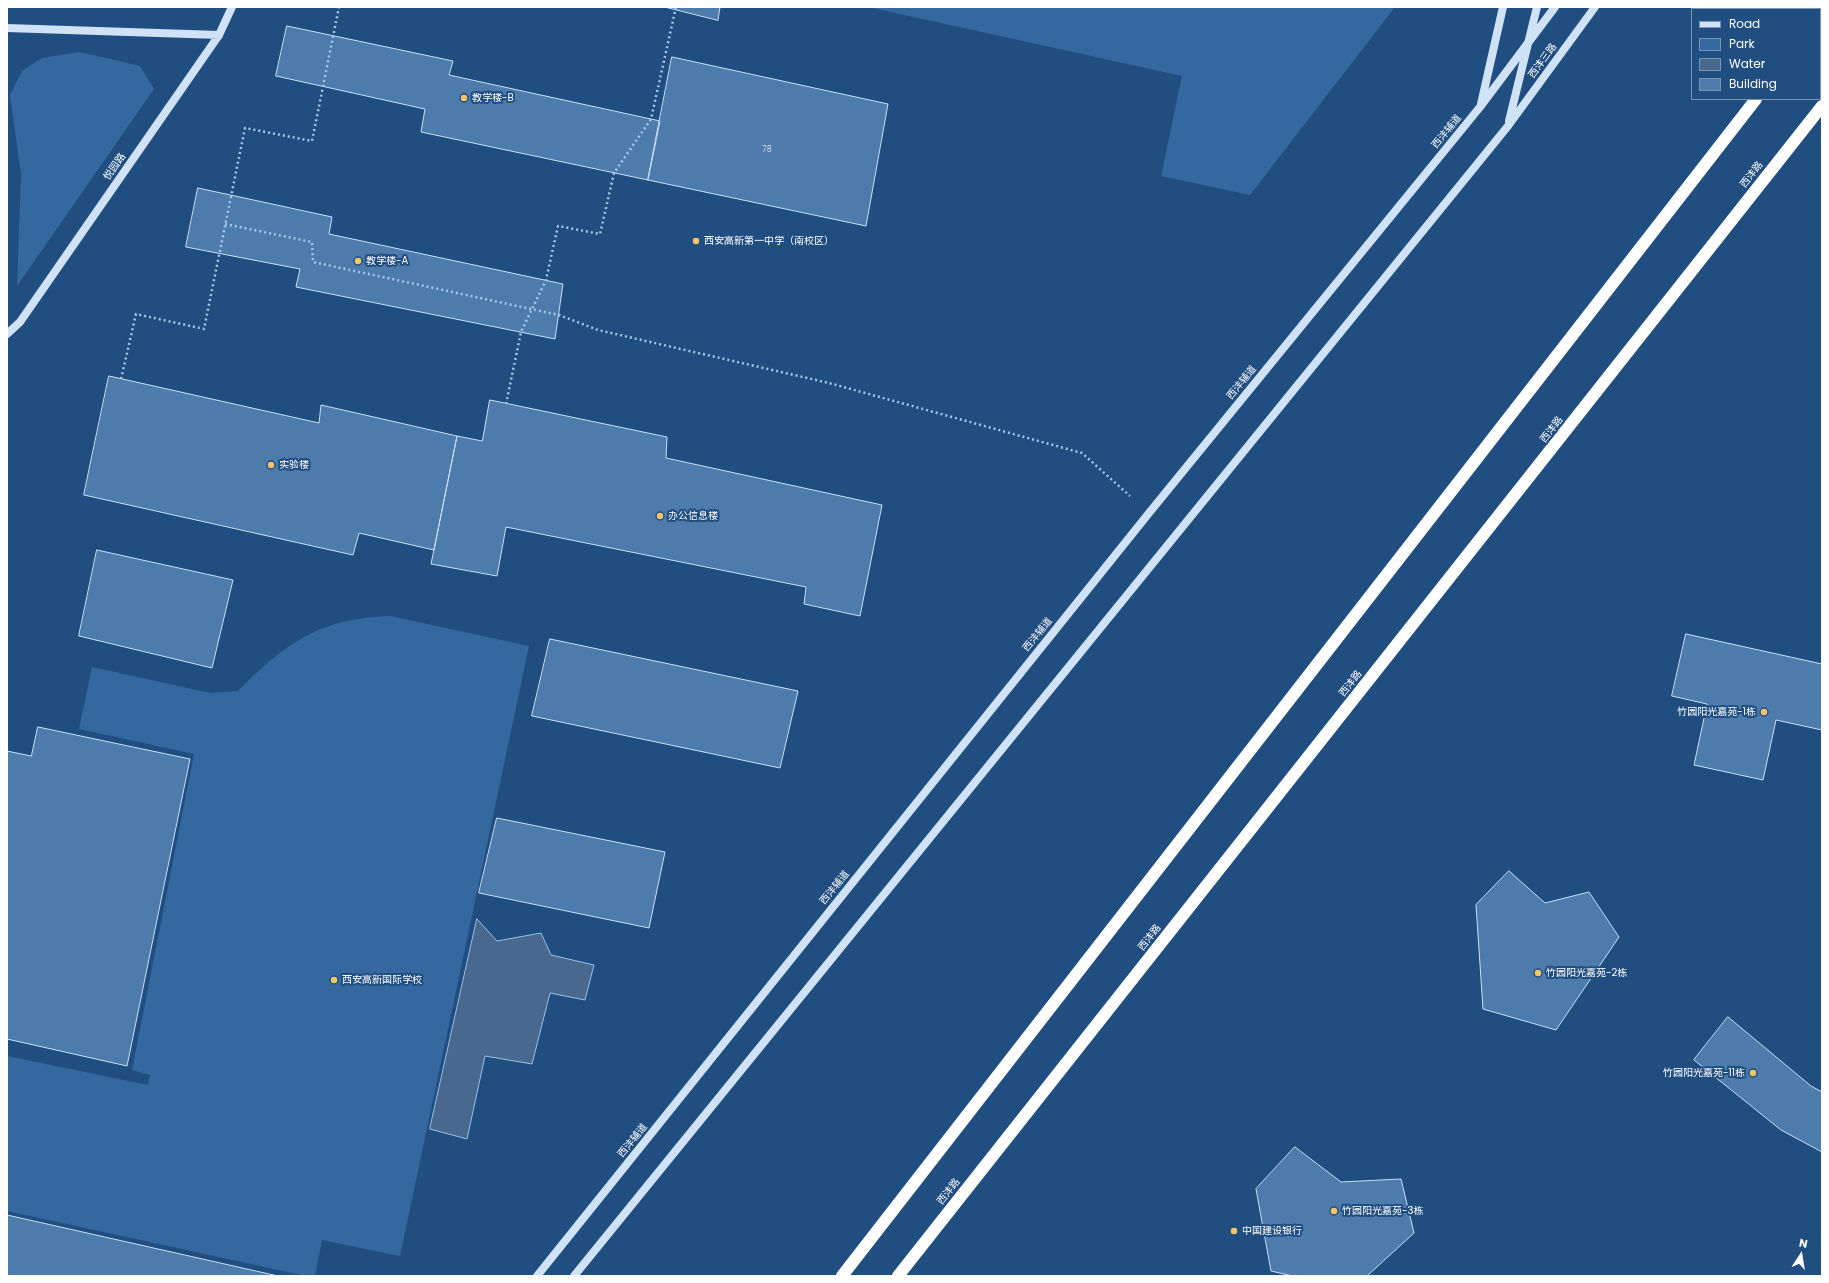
<!DOCTYPE html>
<meta charset="utf-8">
<style>
body{margin:0}
#map{position:relative;width:1829px;height:1283px;overflow:hidden;background:#214e80;font-family:Poppins,sans-serif}
canvas{display:block}
.frame{position:absolute;inset:0;border:8px solid #fff;pointer-events:none}
.legend{position:absolute;left:1691px;top:8px;width:130px;height:92px;box-sizing:border-box;background:#214e80;border:1px solid #7a95b3;margin:0;padding:5px 7px;list-style:none;font-size:12px;color:#fff}
.legend li{display:flex;align-items:center;gap:8px;height:20px}
.legend b{width:20px;border:1px solid #7a95b3}
.north{position:absolute;left:1781px;top:1235px;width:40px;height:40px;-webkit-text-stroke:3px #214e80;paint-order:stroke;rotate:12deg;font-size:11px;font-weight:700;line-height:16px;text-align:center;color:#fff}
.north::after{content:'';display:block;margin:auto;width:14px;height:18px;background:#fff;clip-path:polygon(50% 0,100% 100%,50% 72%,0 100%)}
</style>
<div id="map">
<canvas width="1829" height="1283"></canvas>
<div class="frame"></div>
<ul class="legend">
<li><b style="height:5px;background:#d0e2f6"></b>Road</li>
<li><b style="height:11px;background:#35689e"></b>Park</li>
<li><b style="height:11px;background:#48698d"></b>Water</li>
<li><b style="height:11px;background:#4d7bab"></b>Building</li>
</ul>
<div class="north">N</div>
</div>
<script>
const ctx = document.querySelector('canvas').getContext('2d');
ctx.lineJoin = 'round';
function paint(path, color) {
  ctx.fillStyle = color;
  ctx.fill(path, 'evenodd');
}
function strokePath(path, color, width, dash) {
  ctx.strokeStyle = color;
  ctx.lineWidth = width;
  ctx.lineCap = dash ? 'butt' : 'round';
  ctx.setLineDash(dash || []);
  ctx.stroke(path);
}
function drawText(font, color, halo, rows, align = 'center') {
  ctx.font = font + ' Poppins,"Noto Sans SC",sans-serif';
  ctx.lineWidth = 4;
  ctx.setLineDash([]);
  ctx.textBaseline = 'middle';
  ctx.strokeStyle = halo;
  ctx.fillStyle = color;
  for (const [text, x, y, turn = 0] of rows) {
    ctx.save();
    ctx.translate(x, y);
    ctx.rotate((+turn || 0) * Math.PI / 180);
    ctx.textAlign = isNaN(turn) ? turn : align;
    if (halo) ctx.strokeText(text, 0, 0);
    ctx.fillText(text, 0, 0);
    ctx.restore();
  }
}
const green = new Path2D(`
 M868,7H1395L1250,195L1161,176L1182,76Z
 M80,52L140,66L154,89L17,286L21,174L10,95L22,71L42,58Z
 M390,616L529,646L400,1256L322,1240L315,1276H306L7,1211V1056L148,1085L150,1075L132,1070L194,754L79,729L92,667L210,693L238,691C285,643 321,618 390,616Z`);
const water = new Path2D(`
 M477,919L497,941L541,933L551,955L594,965L585,1000L550,993L532,1064L485,1056L467,1139L430,1129Z`);
const building = new Path2D(`
 M665,7H720L718,20Z
 M287,26L453,61L449,75L660,121L648,180L421,132L425,109L276,76Z
 M672,57L888,104L866,226L648,180Z
 M198,188L332,217L329,234L563,284L555,339L296,287L300,269L186,247Z
 M109,376L319,423L321,405L457,436L434,550L359,533L353,555L84,495Z
 M490,400L667,437L666,458L882,505L860,616L804,604L806,587L506,527L497,576L431,564L457,436L482,441Z
 M97,550L233,580L212,668L79,636Z
 M1686,634L1822,664V730L1776,720L1763,780L1694,765L1707,704L1672,696Z
 M550,639L798,691L780,768L532,716Z
 M38,727L190,759L127,1066L7,1039V751L31,756Z
 M497,818L665,852L649,928L479,893Z
 M1509,871L1545,903L1589,892L1619,937L1556,1030L1483,1009L1476,905Z
 M1728,1017L1811,1086L1822,1092V1152L1781,1130L1694,1060Z
 M1295,1147L1341,1182L1401,1179L1414,1233L1367,1276H1293L1271,1271L1256,1189Z
 M7,1215L278,1276H7Z`);
const path = new Path2D(`
 M225,224L312,242L313,262L559,315L598,330L829,383L1082,453L1130,496
 M121,379L136,314L204,329L245,128L312,141L339,7
 M506,404L521,332L546,280L558,226L600,234L614,173L651,119L676,7`);
const secondary = new Path2D(`
 M7,28L219,35
 M1481,104L1503,7
 M1509,121L1537,7
 M7,334L20,322L219,35L232,7
 M537,1276L1149,513L1480,107L1555,7
 M574,1276L1508,126L1595,7`);
const highway = new Path2D(`
 M1820,17L1822,15
 M842,1276L1756,99
 M898,1276L1822,106`);
const markers = [
 [464,98,4,"#f4c667"],
 [696,241,4,"#f4c667"],
 [358,261,4,"#f4c667"],
 [271,465,4,"#f4c667"],
 [660,516,4,"#f4c667"],
 [1764,712,4,"#f4c667"],
 [1538,973,4,"#f4c667"],
 [334,980,4,"#f4c667"],
 [1753,1073,4,"#f4c667"],
 [1334,1211,4,"#f4c667"],
 [1234,1231,4,"#f4c667"]
];
const numberNames = [
 ["78",767,150]
];
const streetNames = [
 ["西沣三路",1543,61,-54],
 ["西沣辅道",1447,132,-51],
 ["悦园路",115,167,-55],
 ["西沣路",1752,175,-52],
 ["西沣辅道",1242,383,-51],
 ["西沣路",1552,430,-52],
 ["西沣辅道",1038,635,-51],
 ["西沣路",1351,684,-52],
 ["西沣辅道",835,888,-51],
 ["西沣路",1150,938,-52],
 ["西沣辅道",633,1141,-51],
 ["西沣路",949,1192,-52]
];
const poiNames = [
 ["教学楼-B",472,98],
 ["西安高新第一中学（南校区）",704,241],
 ["教学楼-A",366,261],
 ["实验楼",279,465],
 ["办公信息楼",668,516],
 ["竹园阳光嘉苑-1栋",1756,712,"right"],
 ["竹园阳光嘉苑-2栋",1546,973],
 ["西安高新国际学校",342,980],
 ["竹园阳光嘉苑-11栋",1745,1073,"right"],
 ["竹园阳光嘉苑-3栋",1342,1211],
 ["中国建设银行",1242,1231]
];
paint(green, '#35689e');
paint(water, '#48698d');
strokePath(water, '#9ac1e9', 1);
paint(building, '#4d7bab');
strokePath(building, '#cadff6', 1);
strokePath(path, '#a6c6e7', 2.5, [2, 3]);
strokePath(secondary, '#d0e2f6', 8);
strokePath(highway, '#fff', 12);
for (const [x, y, r, color] of markers) {
  const dot = new Path2D();
  dot.arc(x, y, r, 0, 2 * Math.PI);
  ctx.fillStyle = color;
  ctx.fill(dot);
  strokePath(dot, '#214e80', 1.5);
}
drawText('8px', '#d2deea', null, numberNames);
drawText('10px', '#fff', '#214e80', streetNames);
drawText('10px', '#fff', '#214e80', poiNames, 'left');
</script>
